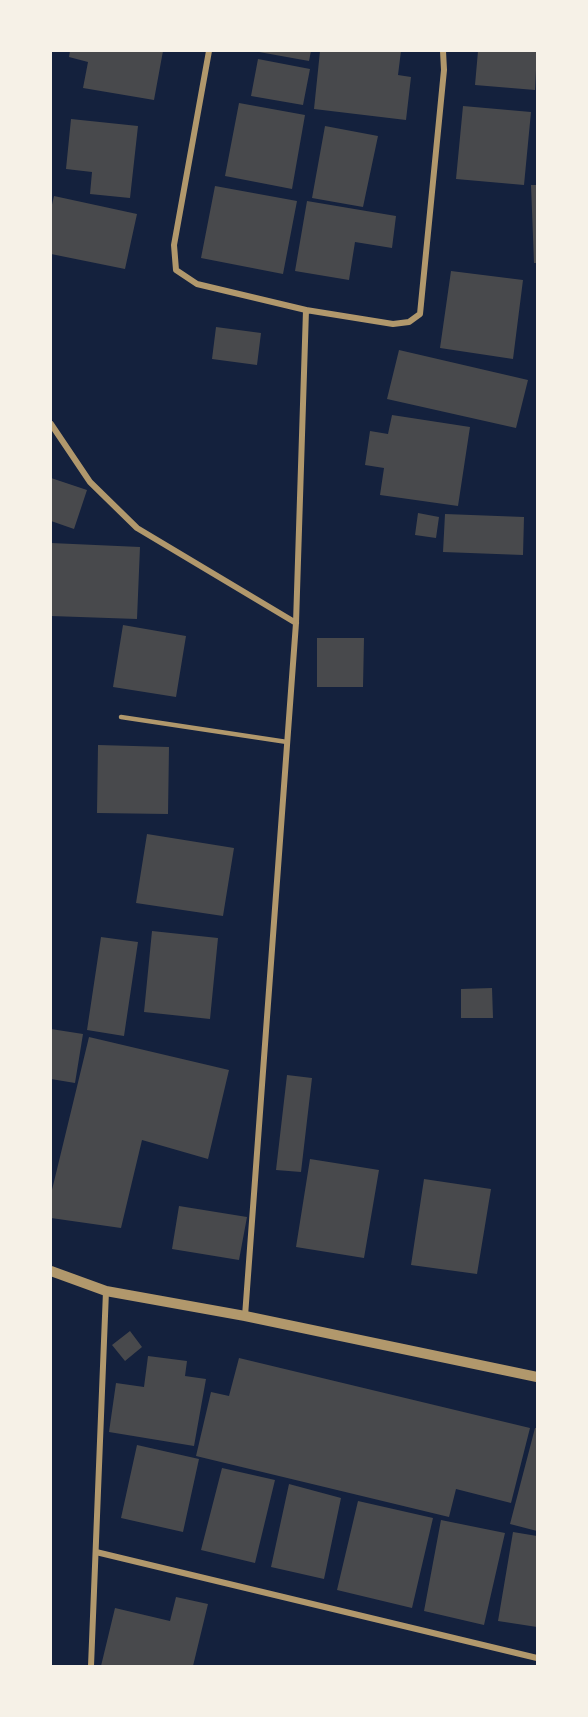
<!DOCTYPE html>
<style>
body{margin:0}
#map{position:relative;width:588px;height:1717px;overflow:hidden;background:#14213d;font-family:"Alegreya Sans",sans-serif}
canvas{display:block}
.frame{position:absolute;inset:0;border:52px solid #f6f1e7;pointer-events:none}
</style>
<div id="map">
<canvas width="588" height="1717"></canvas>
<div class="frame"></div>
</div>
<script>
const ctx = document.querySelector('canvas').getContext('2d');
ctx.lineJoin = 'round';
function paint(path, color) {
  ctx.fillStyle = color;
  ctx.fill(path, 'evenodd');
}
function strokePath(path, color, width, dash) {
  ctx.strokeStyle = color;
  ctx.lineWidth = width;
  ctx.lineCap = dash ? 'butt' : 'round';
  ctx.setLineDash(dash || []);
  ctx.stroke(path);
}
const building = new Path2D(`
 M70,51H163L154,100L83,88L88,62L69,57Z
 M259,51H311L309,61L259,52Z
 M320,51H401L398,75L411,77L406,120L314,109Z
 M478,51H537L535,90L475,85Z
 M258,59L310,69L303,105L251,96Z
 M239,103L305,115L292,189L225,176Z
 M463,106L531,112L524,185L456,179Z
 M71,119L138,126L130,198L90,194L92,172L66,169Z
 M325,126L378,136L363,207L312,198Z
 M531,185H537V263H534Z
 M215,186L297,201L283,274L201,258Z
 M54,196L137,214L125,269L51,254V209Z
 M307,201L396,216L392,248L355,242L349,280L295,271Z
 M451,271L523,280L513,359L440,348Z
 M216,327L261,333L257,365L212,359Z
 M399,350L528,380L516,428L387,399Z
 M392,415L470,427L458,506L380,495L384,468L365,465L370,431L388,434Z
 M51,478L87,490L74,529L51,521Z
 M418,513L439,517L436,538L415,535Z
 M445,514L524,517L523,555L443,552Z
 M51,543L140,547L137,619L51,616Z
 M123,625L186,636L176,697L113,687Z
 M317,638H364L363,687H317Z
 M98,745L169,747L168,814L97,813Z
 M147,834L234,848L223,916L136,903Z
 M152,931L218,938L210,1019L144,1012Z
 M101,937L138,942L124,1036L87,1030Z
 M492,988L493,1018H461V989Z
 M51,1029L83,1034L75,1083L51,1079Z
 M89,1037L229,1070L208,1159L142,1140L121,1228L51,1218V1194Z
 M287,1075L312,1078L301,1172L276,1170Z
 M310,1159L379,1170L364,1258L296,1247Z
 M424,1179L491,1189L477,1274L411,1265Z
 M179,1206L247,1217L239,1260L172,1249Z
 M130,1331L142,1347L125,1361L112,1345Z
 M148,1356L187,1361L185,1376L206,1379L194,1446L109,1432L116,1383L144,1387Z
 M239,1358L530,1428L511,1503L456,1489L449,1517L196,1456L211,1392L229,1396Z
 M535,1428H537V1531L510,1524Z
 M137,1445L199,1459L183,1532L121,1518Z
 M222,1468L275,1480L255,1563L201,1550Z
 M289,1484L341,1498L324,1579L271,1567Z
 M358,1501L433,1518L412,1608L337,1590Z
 M441,1520L505,1533L484,1625L424,1611Z
 M513,1532L537,1536V1627L498,1621Z
 M176,1597L208,1604L193,1666H101L115,1608L170,1621Z`);
const service = new Path2D(`
 M121,717L287,742`);
const minor = new Path2D(`
 M209,51L174,245L176,270L197,284L306,310
 M51,424L90,482L137,528L296,623
 M245,1316L296,623L306,310L393,324L409,322L420,314L444,70L443,51
 M96,1552L537,1658
 M91,1666L106,1291`);
const tertiary = new Path2D(`
 M51,1271L106,1291L245,1316L537,1377`);
paint(building, '#48494c');
strokePath(service, '#b1986c', 4.5);
strokePath(minor, '#b1986c', 6);
strokePath(tertiary, '#b1986c', 10);
</script>
